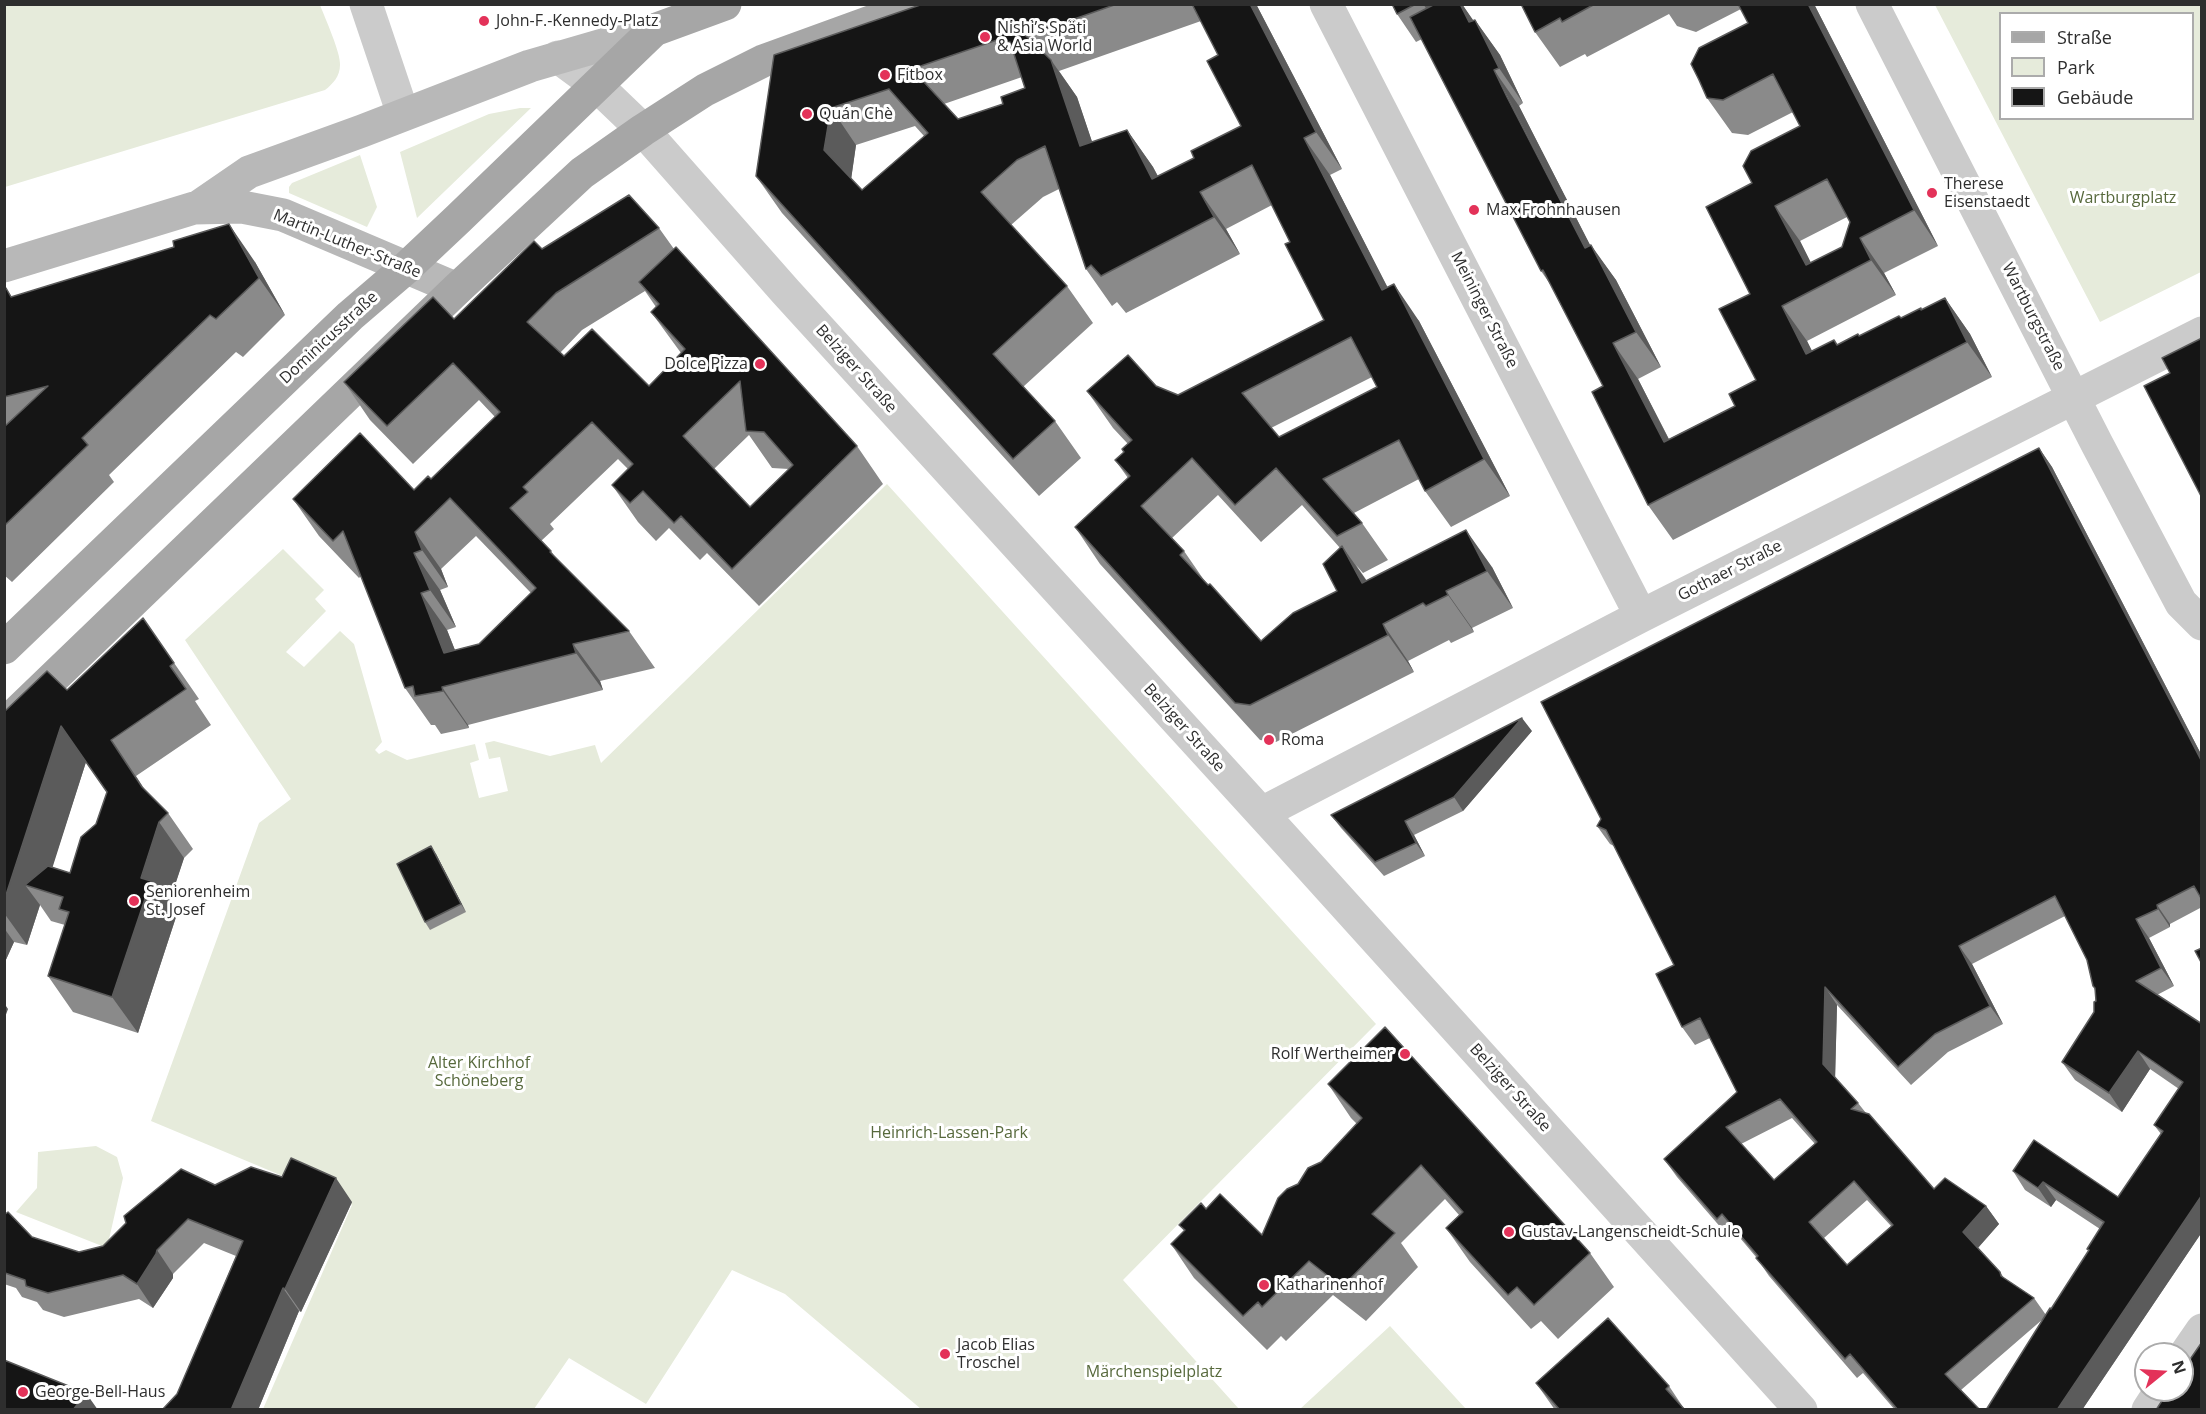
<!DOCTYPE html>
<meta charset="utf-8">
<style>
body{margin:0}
#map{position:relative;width:2206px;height:1414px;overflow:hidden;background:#fff;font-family:"Open Sans",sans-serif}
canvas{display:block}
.frame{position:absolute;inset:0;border:6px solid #2e2e2e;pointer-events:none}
.legend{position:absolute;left:1999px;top:12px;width:195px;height:108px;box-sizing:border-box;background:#fff;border:2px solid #ababab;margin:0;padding:8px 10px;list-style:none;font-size:18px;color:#2e2e2e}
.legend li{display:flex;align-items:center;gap:12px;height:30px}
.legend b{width:30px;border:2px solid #ababab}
.north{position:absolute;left:2134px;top:1342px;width:60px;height:60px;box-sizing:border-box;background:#fff;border:2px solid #ababab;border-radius:50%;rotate:72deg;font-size:16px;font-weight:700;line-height:24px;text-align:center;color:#2e2e2e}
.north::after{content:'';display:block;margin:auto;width:21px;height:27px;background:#e33259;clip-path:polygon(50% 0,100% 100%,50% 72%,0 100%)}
</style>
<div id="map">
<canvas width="2206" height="1414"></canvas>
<div class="frame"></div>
<ul class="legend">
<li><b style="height:8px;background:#a6a6a6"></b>Straße</li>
<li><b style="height:16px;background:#e6ebdb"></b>Park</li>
<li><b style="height:16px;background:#151515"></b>Gebäude</li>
</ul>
<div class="north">N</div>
</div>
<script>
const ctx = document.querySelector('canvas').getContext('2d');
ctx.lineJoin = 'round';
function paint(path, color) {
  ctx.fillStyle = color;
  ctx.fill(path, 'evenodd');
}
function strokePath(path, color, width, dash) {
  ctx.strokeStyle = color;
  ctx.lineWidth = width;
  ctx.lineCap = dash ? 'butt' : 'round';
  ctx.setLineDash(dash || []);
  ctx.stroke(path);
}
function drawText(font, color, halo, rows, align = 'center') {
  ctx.font = font + ' "Open Sans",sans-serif';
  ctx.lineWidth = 6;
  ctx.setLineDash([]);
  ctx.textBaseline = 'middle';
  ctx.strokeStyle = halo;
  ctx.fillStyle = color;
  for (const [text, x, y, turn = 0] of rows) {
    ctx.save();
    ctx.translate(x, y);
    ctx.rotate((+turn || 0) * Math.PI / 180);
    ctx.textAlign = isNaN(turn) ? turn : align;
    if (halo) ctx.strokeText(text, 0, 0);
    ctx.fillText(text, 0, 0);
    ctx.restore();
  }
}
const green = new Path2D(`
 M4,5H320C325,18 341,53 340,65C340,76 333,84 325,90L5,187Z
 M1935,5H2201V272L2100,322ZM2000,14H2192V118H2000Z
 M520,108H531L417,218L400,152L489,114Z
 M360,155L377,207L367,227L289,193V187L292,183Z
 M887,484L1376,1024L1123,1280L1239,1409H921L785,1294L732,1270L646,1404L569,1358L534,1409H263L352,1205L151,1121L259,823L291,799L185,640L283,549L324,590L315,599L326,611L286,652L304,667L340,631L354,644L382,742L375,750L379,754L386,750L407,760L475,744L479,760L470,763L479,798L508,791L500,757L489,759L485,743L494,741L550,756L595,745L601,763Z
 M96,1146L117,1157L123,1178L107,1248L16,1212L37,1188L38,1152Z
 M1390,1326L1466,1409H1300Z`);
const street = new Path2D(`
 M366,4L403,114
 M1326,4L1641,616
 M1872,4L2097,444L2181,603L2202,624
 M558,57L596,85L643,130L786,292L1285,839L1801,1410
 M1262,813L1641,616L2202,333
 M2182,1359L2202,1330
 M2148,1410L2161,1390`);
const secondary = new Path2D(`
 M198,207L249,172L362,131L530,66L654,30
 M4,266L194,208L242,207L283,215L457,289`);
const primary = new Path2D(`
 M4,648L350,316L406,268L458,219L654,30L725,4
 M4,725L457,289L582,173L643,130L705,90L763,61L920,4`);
const wall = new Path2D(`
 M923,4H1256L1342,169L1330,175L1387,287L1419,321L1510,496L1451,527L1425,491L1419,479L1354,513L1362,523L1388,560L1363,573L1356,565L1367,581L1492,567L1513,608L1472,628L1474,632L1451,643L1449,640L1408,661L1414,672L1276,742L1260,740L1100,564L1075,527L1128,478L1115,460L1124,452L1128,444L1113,428L1087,391L1156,386L1178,395L1324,320L1290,242L1272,205L1226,229L1240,254L1126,313L1117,302L1112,306L1086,269L1059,189L1043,197L1011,225L1067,286L1093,323L1023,387L1055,421L1081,458L1039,496L782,213L756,176ZM1201,21L1218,55L1241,126L1194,158L1158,176L1153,167L1127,130L1092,142L1077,97L1059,71ZM1022,77L1025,88L1003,104L958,119L944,104ZM915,126L924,136L862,190L851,179L856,145ZM1372,377L1377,387L1279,437L1271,428ZM1218,495L1261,542L1302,505L1340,548L1337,591L1261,641L1204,580L1184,551L1172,538Z
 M1392,4H1433V5L1435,4H1462L1473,21L1475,20L1500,55L1523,103L1519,106L1532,132L1590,245L1616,280L1661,367L1638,379L1669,439L1735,406L1756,380L1750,294L1752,183L1800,126L1793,112L1748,135L1732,133L1707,98L1748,23L1741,9L1696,32L1677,26L1669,14L1587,57L1585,54L1560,67L1535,32L1521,4H1814L1938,246L1884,273L1896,295L1807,341L1812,351L1837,345L1922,310L1945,298L1970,334L1992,377L1673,540L1648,505L1603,386L1550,284L1541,271L1422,39L1416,42L1397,14ZM1847,217L1850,222L1842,247L1811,263L1800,241Z
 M659,228L674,249L857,446L883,484L759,606L707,553L700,560L669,528L656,541L638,522L612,485L628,469L618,459L550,524L554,529L541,541L551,551L557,560L629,631L655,668L600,681L603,690L468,725L469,728L441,734L435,725H431L405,688L361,576L359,578L319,536L293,499L414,490L431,479L495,417L479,400L413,464L370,420L344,382L454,319L542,249ZM645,291L656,307L651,312L681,353L649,386L564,356L560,353L582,330ZM749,435L772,468L789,469L750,507L714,469ZM476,536L531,593L479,644L455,650L447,630L456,627L440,590L448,587L441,569Z
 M255,262L285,315L243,357L236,352L109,475L114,482L12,582L4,575V288H6L12,297Z
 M2039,448L2052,467L2202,756V907L2170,924V927L2149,938L2174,986L2157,995L2202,1024V1232L2082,1410H1986L2043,1319L1961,1390L1980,1410H1895L1863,1373L1857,1378L1769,1276L1756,1257L1735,1232L1729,1237L1677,1177L1664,1159L1737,1092L1710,1038L1695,1045L1682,1027L1674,965L1614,846L1610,844L1597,826ZM2065,916L2087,960L2093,986L2095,990L2096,1001L2094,1012L2062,1062L2075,1080L2122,1112L2150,1069L2179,1089L2154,1125L2161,1134L2118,1197L2013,1171L2025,1190L2051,1207L2056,1200L2100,1229L2087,1249L2089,1251L2051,1309L2046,1315L2034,1298L2004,1278L2000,1272L1978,1248L1999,1224L1986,1206L1934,1189L1866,1113L1858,1103L1835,1078L1837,1005L1911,1085L1948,1052L2003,1024L1972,964ZM1792,1118L1815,1144L1774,1180L1741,1144ZM1867,1200L1891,1226L1847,1265L1824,1238Z
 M143,618L199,699L195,701L211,725L136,776L145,790L168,813L193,849L184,858L168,906L176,917L138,1033L73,1012L48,976L65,925L51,921L40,905L27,945L14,942L4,964V712L67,690ZM86,762L107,792L96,824L70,873L52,867Z
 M1532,731L1463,811L1414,835L1425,856L1384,876L1341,828L1331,815Z
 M436,854L466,912L430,930L425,922Z
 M1328,1084L1590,1253L1614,1287L1558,1339L1541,1321L1531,1329L1470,1262L1446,1228L1459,1215L1445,1199L1401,1243L1418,1267L1366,1321L1333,1295L1286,1341L1281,1336L1267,1350L1194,1278L1171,1244L1184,1231L1179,1225L1206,1209L1262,1235L1298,1184L1321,1162L1357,1124L1351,1118Z
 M215,1185L352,1202L301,1312L299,1311L258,1410H162L177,1394L236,1256L204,1243L173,1274V1278L153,1308L139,1299L64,1317L43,1310L37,1302L22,1297L16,1288L4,1284V1215L32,1237L79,1252L103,1246Z
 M1536,1383L1669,1386L1685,1410H1555Z`);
const shadedWall = new Path2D(`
 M1250,4H1256L1342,169L1316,132Z
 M1423,4H1433L1441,29Z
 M1460,4H1462L1480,30L1475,20L1500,55L1523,103L1499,68L1469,22Z
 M1808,4H1814L1938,246L1914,210Z
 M1051,60L1077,97L1106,183L1080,146Z
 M1494,70L1519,106L1610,284L1585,248Z
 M831,108L856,145L850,187L824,150Z
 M1127,130L1153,167L1178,216L1152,179Z
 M1304,138L1330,175L1408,327L1382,290Z
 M1200,192L1226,229L1240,254L1214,217Z
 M1775,206L1800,241L1822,285L1806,265Z
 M229,224L255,262L285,315L259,278Z
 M1860,238L1884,273L1896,295L1871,260Z
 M1591,245L1616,280L1661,367L1636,332Z
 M1394,284L1419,321L1510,496L1484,459Z
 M1945,298L1970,334L1992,377L1967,342Z
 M1782,306L1807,341L1831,389L1806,354Z
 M1613,343L1638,379L1688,477L1664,442Z
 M2039,448L2052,467L2202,756V762Z
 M1466,530L1492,567L1513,608L1487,571Z
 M415,532L441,569L448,587L422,550Z
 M1342,546L1368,583H1362Z
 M414,553L440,590L456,627L430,590Z
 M1446,591L1472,628L1474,632L1448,595Z
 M421,593L447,630L467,681L444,653Z
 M1383,624L1408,661L1414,672L1388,635Z
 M573,644L600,681L603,690L576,653Z
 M442,687L468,725L469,728L443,691Z
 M1522,718L1532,731L1463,811L1454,797Z
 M61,726L86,762L45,891L25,885L40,905L27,945L4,913V901Z
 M1405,821L1414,835L1425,856L1416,843Z
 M159,822L184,858L168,906L176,917L138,1033L112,997L141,878Z
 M431,846L436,854L466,912L461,904Z
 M2157,905L2170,924V927L2158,909Z
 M2136,919L2149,938L2174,986L2161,968Z
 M4,928L14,942L4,964Z
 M1959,946L1972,964L2003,1024L1990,1006Z
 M1825,987L1837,1005L1835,1082L1823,1064Z
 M4,1003L8,1009L4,1020Z
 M2138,1051L2150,1069L2122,1112L2109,1093Z
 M336,1178L352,1202L301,1312L285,1289Z
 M2043,1182L2056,1200L2051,1207L2038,1188Z
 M2202,1195V1232L2082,1410H2057Z
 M1986,1206L1999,1224L1976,1250L1963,1232Z
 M157,1250L173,1274V1278L153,1308L137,1284Z
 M283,1288L299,1311L258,1410H231Z
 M86,1393L98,1410H73Z`);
const building = new Path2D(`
 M923,4H1117L1026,36L1051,60L1080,146L1127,130L1152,179L1194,158L1191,151L1241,126L1207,61L1218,55L1192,4H1250L1316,132L1304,138L1382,290L1394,284L1484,459L1425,491L1399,440L1323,479L1362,523L1337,536L1276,468L1235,505L1192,458L1141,506L1184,551L1180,555L1208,585L1210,584L1261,641L1293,613L1337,591L1323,564L1342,546L1362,583L1466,530L1487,571L1446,591L1448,595L1426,606L1423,603L1383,624L1388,635L1250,705L1235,703L1075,527L1130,476L1115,460L1124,452L1122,449L1132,440L1087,391L1128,355L1156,386L1178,395L1324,320L1285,244L1290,242L1252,165L1200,192L1214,217L1101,276L1091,265L1086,269L1045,146L1017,160L981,192L1067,286L993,354L1055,421L1013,459L756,176L774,55ZM1003,38L1005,43L1010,42L1025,88L1001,97L1003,104L958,119L912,69ZM889,89L928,133L862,190L824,150L831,108ZM1351,337L1377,387L1279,437L1242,393Z
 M1392,4H1416L1397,14Z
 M1435,4H1460L1469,22L1475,20L1499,68L1494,70L1507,97L1585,248L1591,245L1636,332L1613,343L1664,442L1735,406L1729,394L1756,380L1719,309L1750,294L1706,207L1752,183L1743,166L1751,151L1800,126L1773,74L1723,100L1707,98L1699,80L1691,64L1699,48L1748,23L1738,4H1808L1914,210L1860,238L1871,260L1782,306L1806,354L1834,340L1837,345L1858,334L1859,336L1899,316L1901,318L1921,308V310L1945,298L1967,342L1648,505L1592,392L1603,386L1543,270L1541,271L1410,17ZM1827,179L1850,222L1842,247L1806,265L1775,206Z
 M1521,4H1595L1562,22L1560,18L1535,32Z
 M629,195L659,228L556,293L527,322L564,356L592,329L649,386L685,349L651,312L659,304L639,282L676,247L857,446L732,569L681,516L674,523L643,491L630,503L612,485L633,464L592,422L523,487L528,492L510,508L551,551L550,552L629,631L573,644L576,653L442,687L443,691L415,696L413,686L405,688L343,531L333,541L293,499L360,433L414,490L428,476L431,479L500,412L453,363L387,426L344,382L433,297L454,319L534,241L542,249ZM740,381L746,431L764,432L793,465L750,507L683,436ZM450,498L536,588L479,644L444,653L421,593L430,590L414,553L422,550L415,532Z
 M229,224L259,278L216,319L210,315L82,438L88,445L4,526V427L48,386L4,397V288H6L11,297L174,247L173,241Z
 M2202,338V498L2144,386L2170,373L2162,358Z
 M2039,448L2202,762V900L2194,886L2157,905L2158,909L2136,919L2161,968L2136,981L2202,1024V1195L2057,1410H1986L2050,1308L2051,1309L2089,1250L2087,1249L2104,1222L2043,1182L2038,1188L2013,1171L2034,1140L2118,1197L2163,1131L2154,1125L2183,1082L2138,1051L2109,1093L2062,1062L2094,1012V1002L2096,1001L2095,988L2093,986L2087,960L2055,896L1959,946L1990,1006L1935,1034L1898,1067L1825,987L1823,1064L1858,1103L1851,1109L1869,1114L1934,1189L1945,1178L1986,1206L1963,1232L2000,1272L2001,1276L2034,1298L1945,1374L1980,1410H1898L1850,1354L1845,1359L1756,1258L1758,1256L1722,1214L1717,1219L1664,1159L1737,1092L1700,1018L1682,1027L1656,974L1674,965L1606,830L1597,826L1601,819L1541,702ZM1780,1099L1817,1142L1774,1180L1726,1127ZM1854,1181L1893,1225L1847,1265L1809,1222Z
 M143,618L174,663L170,666L186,689L111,740L142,787L168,813L159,822L141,878L151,881L112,997L48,976L69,912L59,909L63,897L25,885L48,866L70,873L81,837L96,824L107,792L61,726L4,901V712L47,671L67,690Z
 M1522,718L1454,797L1405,821L1416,843L1375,862L1331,815Z
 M431,846L461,904L425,922L397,864Z
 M2202,948V964L2195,951Z
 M1385,1027L1590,1253L1534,1305L1517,1287L1508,1295L1446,1228L1463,1212L1421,1165L1372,1214L1395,1233L1342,1287L1309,1261L1262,1307L1258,1302L1243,1316L1171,1244L1185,1230L1179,1225L1201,1203L1206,1209L1220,1194L1262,1235L1278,1198L1287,1189L1298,1184L1308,1168L1321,1162L1362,1118L1328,1084Z
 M291,1158L336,1178L285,1289L283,1288L231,1410H162L177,1394L243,1241L188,1219L157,1250L156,1254L137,1284L123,1275L48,1293L26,1286L25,1280L5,1273L4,1215L8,1212L32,1237L79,1252L103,1246L126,1223L124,1216L181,1169L215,1185L251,1167L282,1177Z
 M1608,1318L1669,1386L1666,1389L1685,1410H1560L1536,1383Z
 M2202,1342V1410H2156L2169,1390H2182V1371Z
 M4,1360L86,1393L73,1410H4Z`);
const markers = [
 [484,21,6,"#e33259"],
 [985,37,6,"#e33259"],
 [885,75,6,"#e33259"],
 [807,114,6,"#e33259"],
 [1932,193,6,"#e33259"],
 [1474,210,6,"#e33259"],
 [760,364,6,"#e33259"],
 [1269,740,6,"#e33259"],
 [134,901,6,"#e33259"],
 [1405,1054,6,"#e33259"],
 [1509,1232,6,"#e33259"],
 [1264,1285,6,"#e33259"],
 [945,1354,6,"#e33259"],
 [23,1392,6,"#e33259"]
];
const poiNames = [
 ["John-F.-Kennedy-Platz",496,21],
 ["Nishi’s Späti",997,28],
 ["& Asia World",997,46],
 ["Fitbox",897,75],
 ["Quán Chè",819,114],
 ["Therese",1944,184],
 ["Eisenstaedt",1944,202],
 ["Max Frohnhausen",1486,210],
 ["Dolce Pizza",748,364,"right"],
 ["Roma",1281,740],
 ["Seniorenheim",146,892],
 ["St. Josef",146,910],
 ["Rolf Wertheimer",1393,1054,"right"],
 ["Gustav-Langenscheidt-Schule",1521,1232],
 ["Katharinenhof",1276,1285],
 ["Jacob Elias",957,1345],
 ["Troschel",957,1363],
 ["George-Bell-Haus",35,1392]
];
const parkNames = [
 ["Wartburgplatz",2123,198],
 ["Alter Kirchhof",479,1063],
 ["Schöneberg",479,1081],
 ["Heinrich-Lassen-Park",949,1133],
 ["Märchenspielplatz",1154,1372]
];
const streetNames = [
 ["Martin-Luther-Straße",347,244,22],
 ["Meininger Straße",1484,310,63],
 ["Wartburgstraße",2033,317,63],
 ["Dominicusstraße",329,338,-43],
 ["Belziger Straße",856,369,48],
 ["Gothaer Straße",1730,571,-27],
 ["Belziger Straße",1184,728,48],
 ["Belziger Straße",1510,1088,48]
];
paint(green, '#e6ebdb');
strokePath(street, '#cbcbcb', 33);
strokePath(secondary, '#b8b8b8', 33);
strokePath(primary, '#a6a6a6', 33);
paint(wall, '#8a8a8a');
paint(shadedWall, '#5b5b5b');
paint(building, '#151515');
strokePath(building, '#5b5b5b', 1.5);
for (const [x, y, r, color] of markers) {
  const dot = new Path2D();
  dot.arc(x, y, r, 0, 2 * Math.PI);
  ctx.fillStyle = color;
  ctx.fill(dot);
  strokePath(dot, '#fff', 2);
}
drawText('16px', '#2e2e2e', '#fff', poiNames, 'left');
drawText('16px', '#57693c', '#fff', parkNames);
drawText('16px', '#2e2e2e', '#fff', streetNames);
</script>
